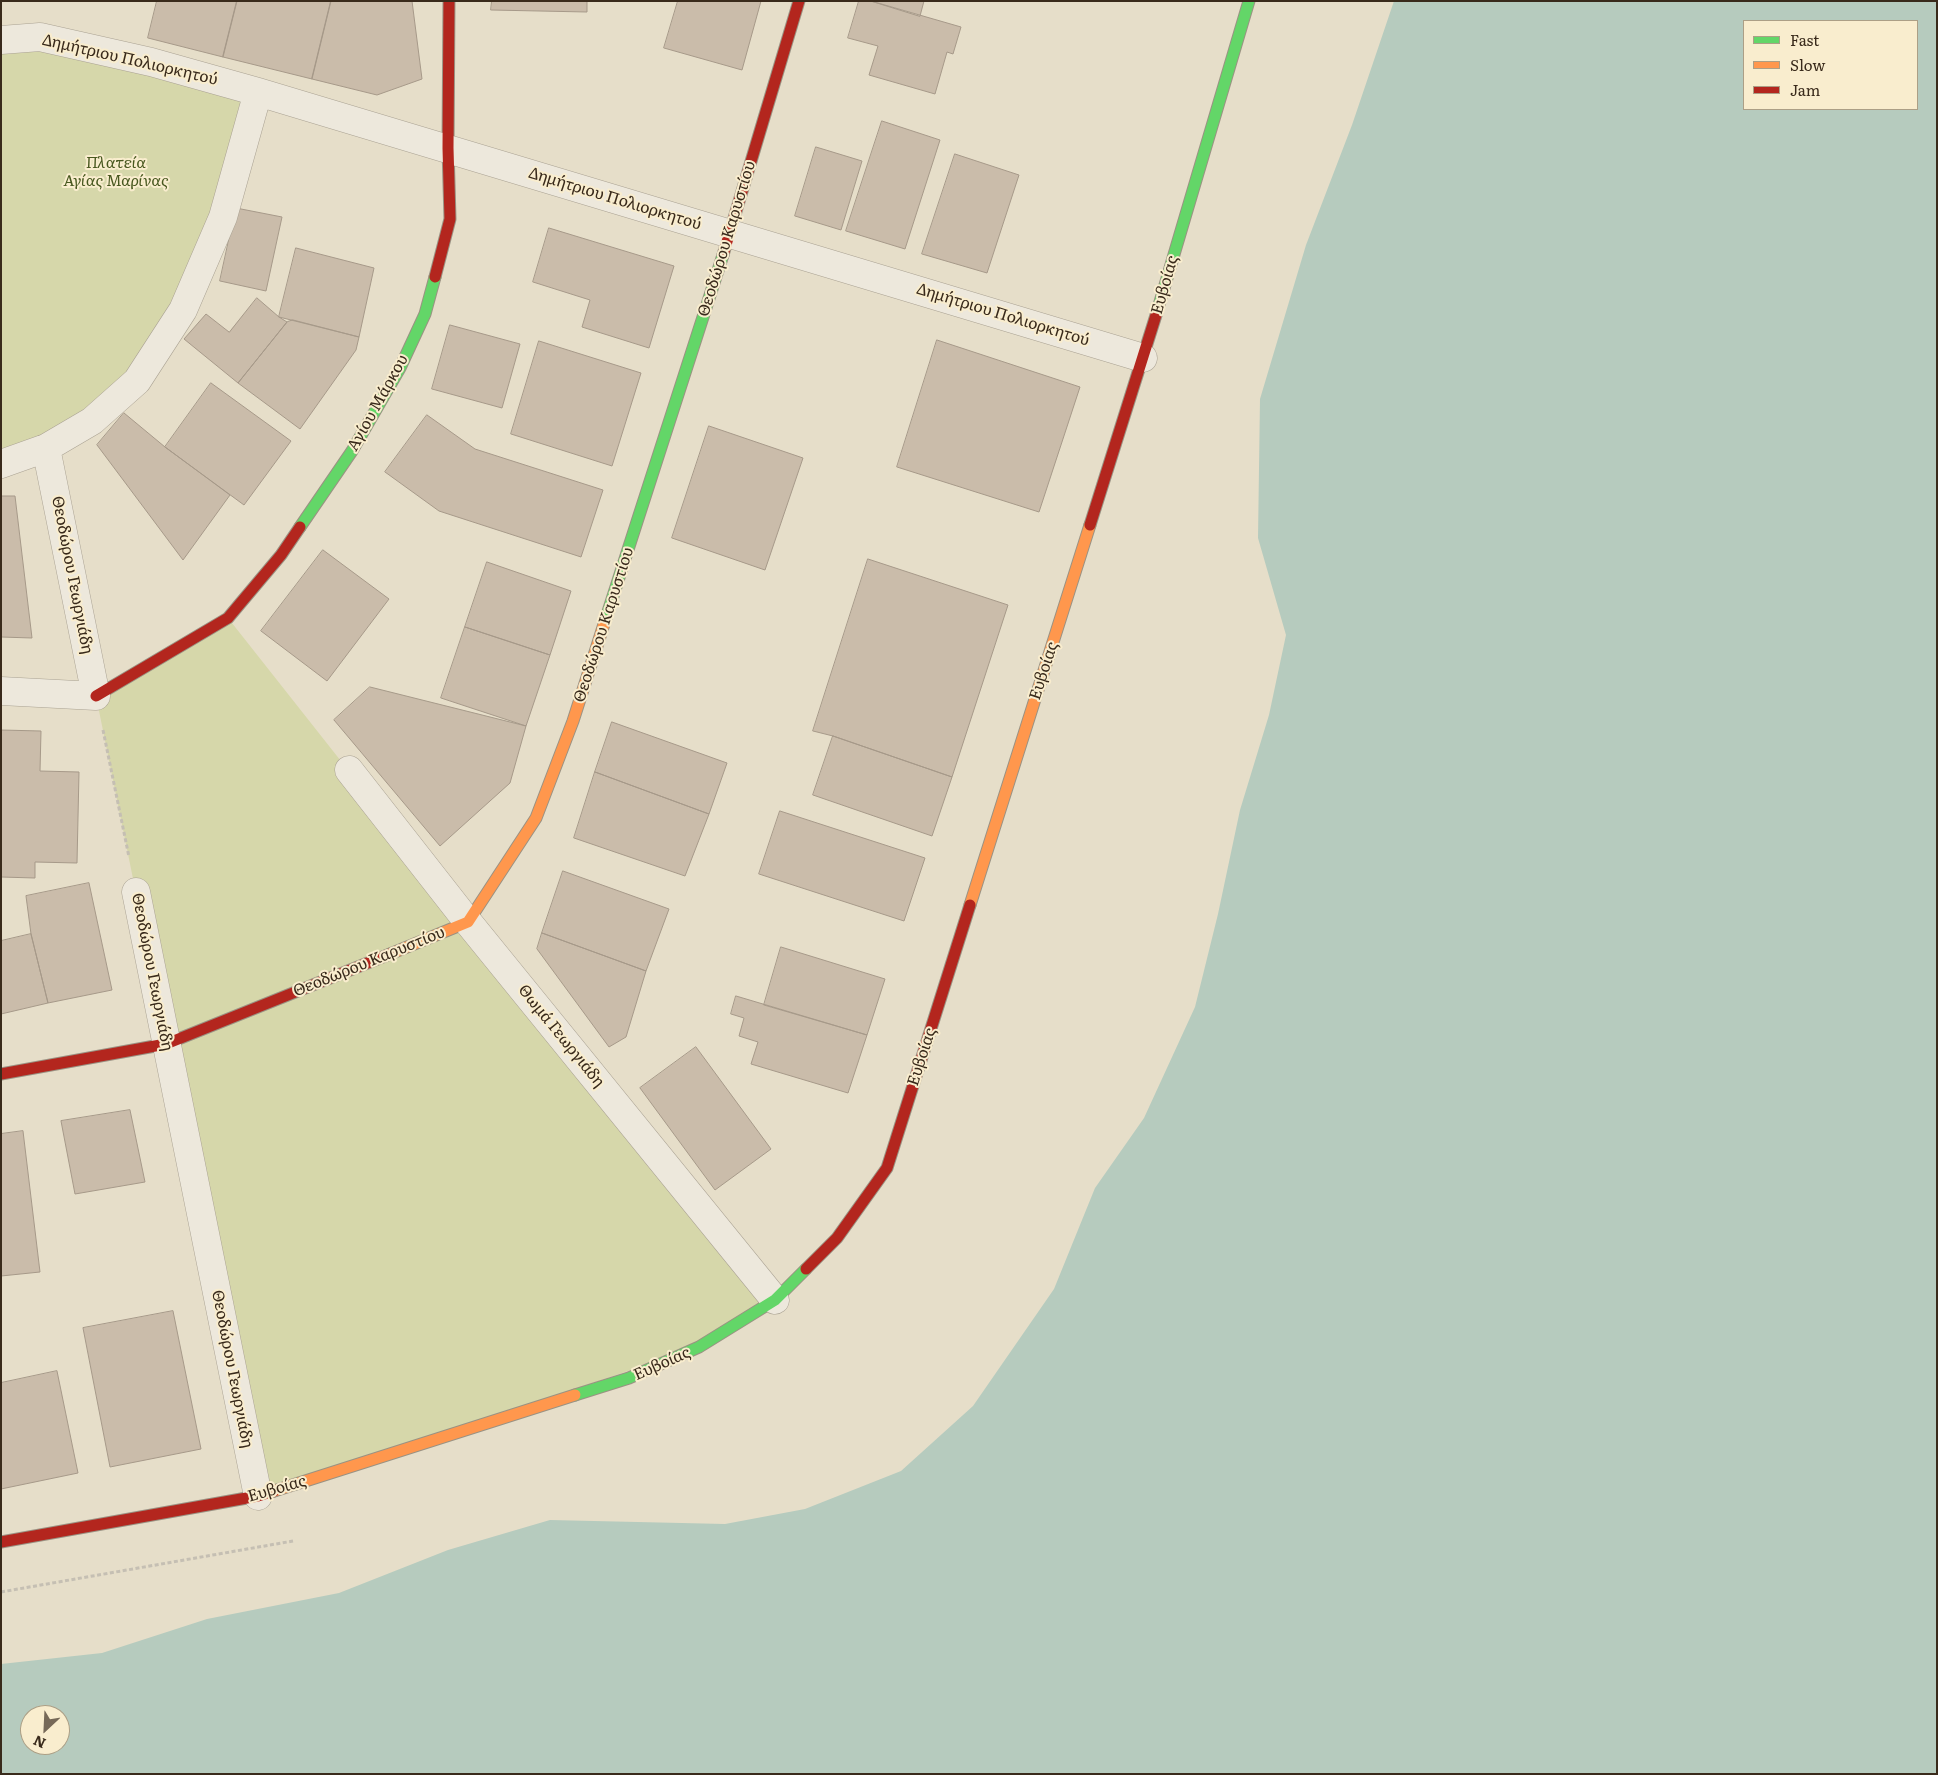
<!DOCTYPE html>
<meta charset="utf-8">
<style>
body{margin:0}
#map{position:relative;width:1938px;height:1775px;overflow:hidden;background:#e6dec9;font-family:Literata,serif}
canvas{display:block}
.frame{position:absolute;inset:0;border:2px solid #392a1b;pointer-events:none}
.legend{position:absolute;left:1743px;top:20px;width:175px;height:90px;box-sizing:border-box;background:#f9edce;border:1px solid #ac9f86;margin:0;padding:6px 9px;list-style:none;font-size:15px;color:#392a1b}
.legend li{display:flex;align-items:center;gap:10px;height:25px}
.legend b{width:25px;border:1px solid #ac9f86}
.north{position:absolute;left:20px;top:1705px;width:50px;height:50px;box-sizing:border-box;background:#f9edce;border:1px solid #ac9f86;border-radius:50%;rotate:205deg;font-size:14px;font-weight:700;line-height:20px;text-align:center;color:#392a1b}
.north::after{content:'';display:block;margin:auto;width:18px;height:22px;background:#766958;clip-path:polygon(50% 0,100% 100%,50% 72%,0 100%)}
</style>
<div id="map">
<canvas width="1938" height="1775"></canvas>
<div class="frame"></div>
<ul class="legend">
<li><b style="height:6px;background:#63d668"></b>Fast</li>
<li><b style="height:6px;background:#ff974d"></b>Slow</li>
<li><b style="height:6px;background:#b3261e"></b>Jam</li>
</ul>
<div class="north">N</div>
</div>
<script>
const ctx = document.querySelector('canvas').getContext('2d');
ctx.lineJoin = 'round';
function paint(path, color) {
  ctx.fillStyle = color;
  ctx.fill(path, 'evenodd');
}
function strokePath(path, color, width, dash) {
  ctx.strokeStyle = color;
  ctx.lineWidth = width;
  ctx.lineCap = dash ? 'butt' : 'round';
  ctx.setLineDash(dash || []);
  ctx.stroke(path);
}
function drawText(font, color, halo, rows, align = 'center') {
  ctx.font = font + ' Literata,serif';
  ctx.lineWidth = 4;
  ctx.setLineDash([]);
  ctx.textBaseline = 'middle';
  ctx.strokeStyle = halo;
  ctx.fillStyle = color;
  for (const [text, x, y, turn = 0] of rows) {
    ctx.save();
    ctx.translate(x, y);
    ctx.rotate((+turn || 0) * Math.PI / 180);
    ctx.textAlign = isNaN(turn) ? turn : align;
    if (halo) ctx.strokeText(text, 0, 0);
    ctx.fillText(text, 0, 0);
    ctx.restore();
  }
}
const green = new Path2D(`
 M1,40L258,92L223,217L137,381L1,464Z
 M228,618L468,922L775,1300L699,1347L258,1496L96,696Z`);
const water = new Path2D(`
 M1394,1H1937V1774H1V1664L102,1653L207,1619L339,1593L448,1550L550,1520L725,1524L805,1509L901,1471L973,1406L1054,1289L1095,1188L1144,1118L1195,1007L1218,914L1240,810L1269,715L1286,635L1258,538L1260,399L1306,245L1352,125ZM1744,21H1917V109H1744ZM30,1715H60V1745H30Z`);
const building = new Path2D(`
 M157,1H237L223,57L148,38Z
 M237,1H331L312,79L223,57Z
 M331,1H412L422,79L377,95L312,79Z
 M492,1H587V12L491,10Z
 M678,1H761L742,70L664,48Z
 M859,1H871L961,27L953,54L947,52L935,94L869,75L878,46L848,38Z
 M871,1H924L920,16Z
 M882,121L940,140L905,249L846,231Z
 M816,147L862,161L841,230L795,216Z
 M955,154L1019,175L987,273L922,254Z
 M236,208L282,217L266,291L220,281Z
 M549,228L674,266L649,348L582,327L590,300L533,282Z
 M296,248L374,268L359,337L279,317Z
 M257,298L279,317L287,322L238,383L184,339L206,314L229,332Z
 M293,320L359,337L356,350L300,429L238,383L287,322Z
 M450,325L520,344L502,408L432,389Z
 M937,340L1080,387L1039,512L897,467Z
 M539,341L641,373L612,466L511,434Z
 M211,383L291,441L244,505L165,447Z
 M124,413L165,447L230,495L183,560L97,445Z
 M427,415L475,449L603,490L581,557L439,511L385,472Z
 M709,426L803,458L765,570L672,538Z
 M1,496H15L32,638L1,637Z
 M323,550L389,599L327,681L261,631Z
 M868,559L1008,605L952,777L833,736L813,731Z
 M487,562L571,591L550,655L465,627Z
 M465,627L550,655L526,726L441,698Z
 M370,687L526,726L510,783L440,846L334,720Z
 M612,722L727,763L709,814L595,772Z
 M1,730L41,731L40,771L79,772L77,863L35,862V878L1,877Z
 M833,736L952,777L932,836L813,795Z
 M595,772L709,814L685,876L574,838Z
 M780,811L925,858L904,921L759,874Z
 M563,871L669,909L646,971L542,933Z
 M89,883L112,990L48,1003L31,934L26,896Z
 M542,933L646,971L626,1037L609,1047L537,949Z
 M31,934L48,1003L1,1014V941Z
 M781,947L885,979L867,1035L764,1005Z
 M736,996L867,1035L848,1093L751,1064L758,1042L739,1036L744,1018L731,1014Z
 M696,1047L771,1149L715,1190L640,1088Z
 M130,1110L145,1182L75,1194L61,1121Z
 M23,1131L40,1272L1,1276V1134Z
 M173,1311L201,1449L110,1467L83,1328Z
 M57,1371L78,1473L1,1489V1383Z`);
const path = new Path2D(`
 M103,730L129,857
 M1,1592L293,1541`);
const street = new Path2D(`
 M1,40L40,37L151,62L258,92L1143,358
 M1,464L46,448L92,421L137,381L183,310L223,217L258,92
 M1,691L96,696L46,448
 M349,770L468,922L775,1300
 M136,892L258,1496`);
const fast = new Path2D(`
 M1157,312L1249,1
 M300,527L352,451L400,368L425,314L435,277
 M605,621L723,255
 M575,1395L629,1378L699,1347L775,1300L806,1269`);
const slow = new Path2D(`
 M970,905L1090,525
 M390,954L468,922L536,818L573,721L605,621
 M274,1491L575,1395`);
const jam = new Path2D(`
 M723,255L799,1
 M435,277L450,219L448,148L449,1
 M1090,525L1157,312
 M96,696L228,618L281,555L300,527
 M1,1074L166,1044L390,954
 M806,1269L837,1238L887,1168L970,905
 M1,1542L258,1496L274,1491`);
const streetNames = [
 ["Δημήτριου Πολιορκητού",130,60,13],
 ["Δημήτριου Πολιορκητού",615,199,17],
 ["Θεοδώρου Καρυστίου",727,239,-73],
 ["Ευβοίας",1165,285,-74],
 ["Δημήτριου Πολιορκητού",1003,315,17],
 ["Αγίου Μάρκου",378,403,-61],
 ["Θεοδώρου Γεωργιάδη",72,575,79],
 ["Θεοδώρου Καρυστίου",604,625,-72],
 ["Ευβοίας",1044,671,-72],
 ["Θεοδώρου Καρυστίου",369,962,-22],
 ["Θεοδώρου Γεωργιάδη",152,972,79],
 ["Θωμά Γεωργιάδη",561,1036,51],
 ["Ευβοίας",922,1057,-72],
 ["Ευβοίας",662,1364,-24],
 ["Θεοδώρου Γεωργιάδη",232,1369,79],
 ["Ευβοίας",277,1489,-16]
];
const parkNames = [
 ["Πλατεία",116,163],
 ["Αγίας Μαρίνας",116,181]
];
paint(green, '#d6d7aa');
paint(water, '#b6cbbe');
paint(building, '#cabcaa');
strokePath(building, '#a69989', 1);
strokePath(street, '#aaa293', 29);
strokePath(fast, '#9a9283', 13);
strokePath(slow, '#9a9283', 13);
strokePath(jam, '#9a9283', 13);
strokePath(path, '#c5bfb3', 3, [4, 2.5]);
strokePath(street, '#ede8dc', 28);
strokePath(fast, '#63d668', 11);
strokePath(slow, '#ff974d', 11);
strokePath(jam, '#b3261e', 11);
drawText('16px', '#392a1b', '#f9edce', streetNames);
drawText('italic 16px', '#48581f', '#f9edce', parkNames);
</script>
